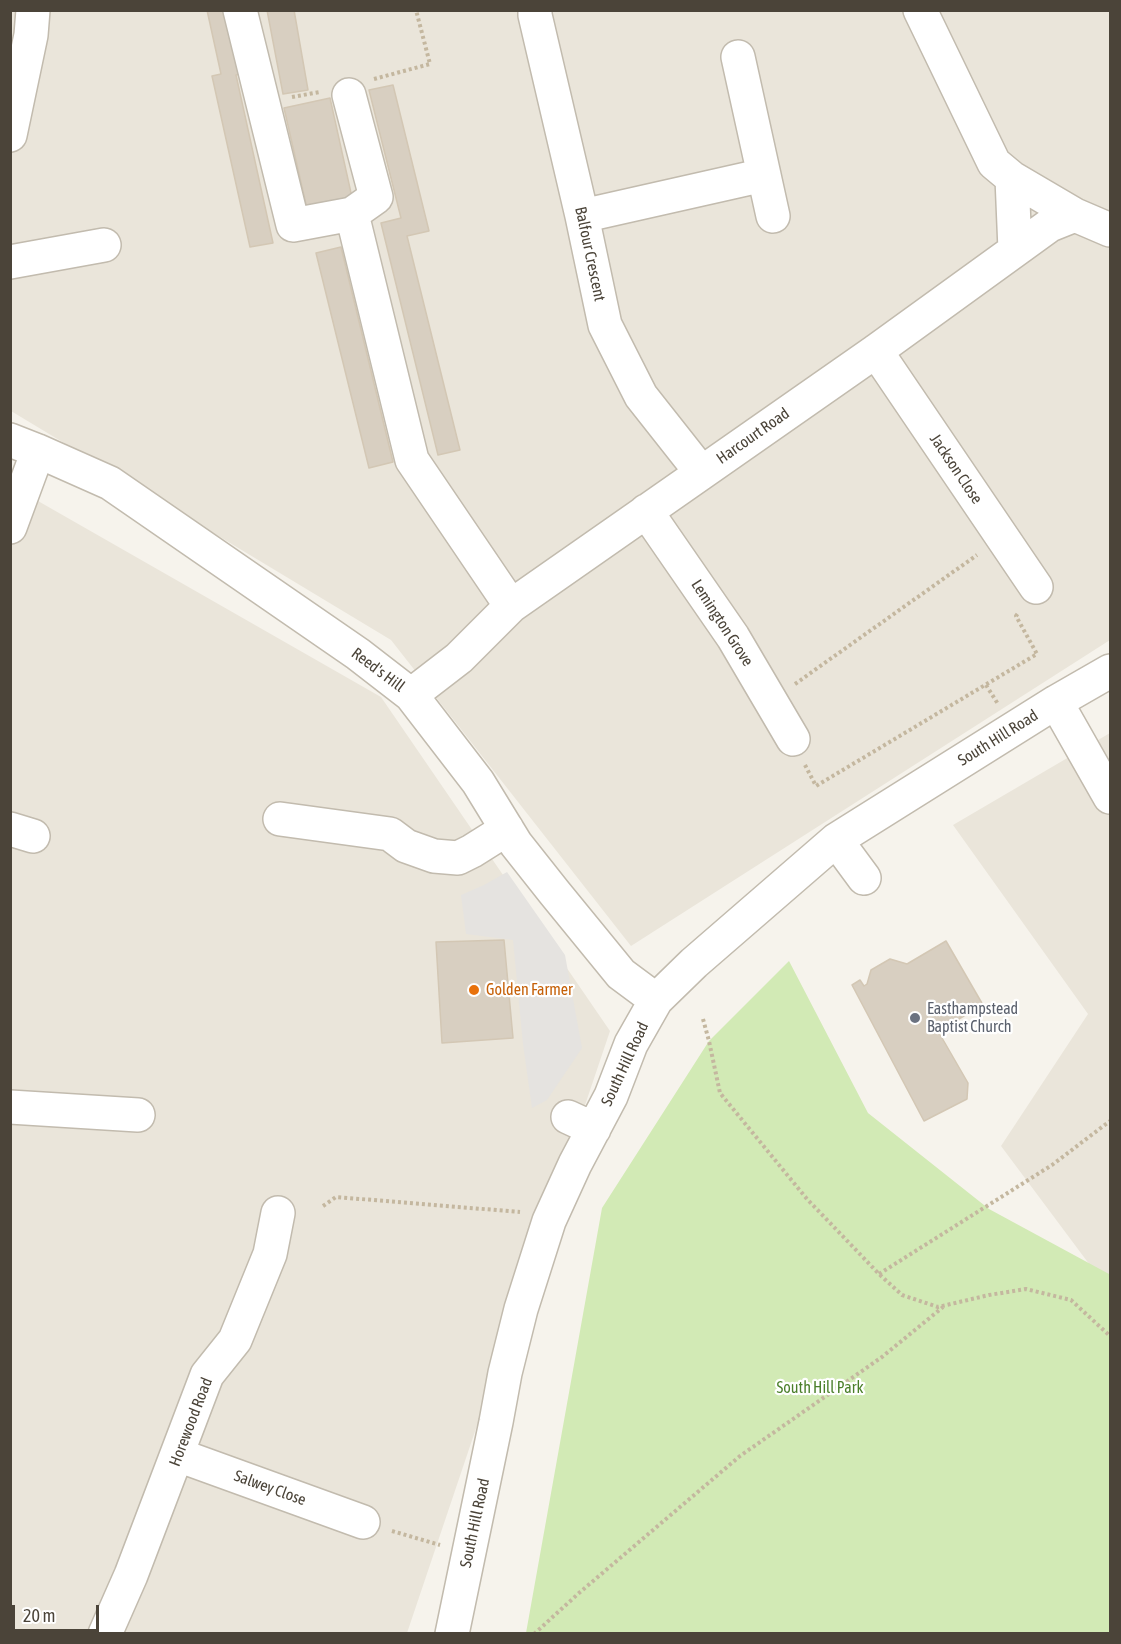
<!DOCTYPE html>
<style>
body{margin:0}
#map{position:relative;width:1121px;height:1644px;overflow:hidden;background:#f6f3ec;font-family:"Asap Condensed",sans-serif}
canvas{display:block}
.frame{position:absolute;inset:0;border:12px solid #4b4439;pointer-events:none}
.scale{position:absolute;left:12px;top:1605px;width:87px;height:27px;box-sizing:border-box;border:3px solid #4b4439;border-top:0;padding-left:8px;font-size:18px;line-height:21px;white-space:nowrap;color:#4b4439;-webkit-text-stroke:4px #fff;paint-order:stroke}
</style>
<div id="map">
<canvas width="1121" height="1644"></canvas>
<div class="frame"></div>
<div class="scale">20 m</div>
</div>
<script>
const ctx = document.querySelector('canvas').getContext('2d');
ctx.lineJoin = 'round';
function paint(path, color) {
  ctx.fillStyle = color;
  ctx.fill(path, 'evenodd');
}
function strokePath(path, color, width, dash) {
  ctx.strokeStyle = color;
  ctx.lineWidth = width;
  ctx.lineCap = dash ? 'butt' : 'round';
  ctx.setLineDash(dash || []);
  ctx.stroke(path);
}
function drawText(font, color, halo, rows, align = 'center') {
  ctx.font = font + ' "Asap Condensed",sans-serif';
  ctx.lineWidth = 4.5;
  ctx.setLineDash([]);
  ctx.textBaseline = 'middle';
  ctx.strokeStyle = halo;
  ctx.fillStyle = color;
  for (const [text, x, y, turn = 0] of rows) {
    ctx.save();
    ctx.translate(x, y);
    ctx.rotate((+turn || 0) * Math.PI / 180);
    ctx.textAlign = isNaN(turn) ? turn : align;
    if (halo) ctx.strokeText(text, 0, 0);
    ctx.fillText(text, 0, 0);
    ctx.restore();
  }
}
const residential = new Path2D(`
 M10,11H1110V640L631,946L391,640L11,411Z
 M10,485L381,697L610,1031L407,1633H11Z
 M1110,733V1292L1001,1146L1088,1014L953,825Z`);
const green = new Path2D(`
 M789,961L868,1113L989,1209L1109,1274L1110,1279V1633H526L602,1208L709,1041Z`);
const parking = new Path2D(`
 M507,872L565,955L582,1048L547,1100L532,1108L523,1044L513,940L466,934L461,895L484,885Z`);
const building = new Path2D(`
 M207,10H230L244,73L236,75L273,243L250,247L212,76L221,74Z
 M267,10H294L308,90L283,94Z
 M393,85L429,231L407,236L460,450L438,455L381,223L401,218L369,90Z
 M330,98L353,202L308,213L284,108Z
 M341,247L393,462L369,468L316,253Z
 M504,940L513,1038L442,1043L436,942Z
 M946,941L983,1005L938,1031L968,1083L967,1099L924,1121L852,985L860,980L864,986L867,984L871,970L890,959L907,964Z`);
const path = new Path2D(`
 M374,79L430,64L416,10
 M292,97L320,92
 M795,684L977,555
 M986,685L998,704
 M805,765L816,786L1037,654L1016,616L1019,612
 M703,1019L709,1041L720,1093L807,1199L879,1274L902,1295L938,1307L989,1295L1026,1289L1071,1300L1110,1336
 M323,1206L336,1197L520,1212
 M879,1274L1052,1165L1110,1121
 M392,1531L440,1545
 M534,1634L579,1593L740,1456L882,1357L943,1307`);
const minor = new Path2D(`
 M240,10L293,225L352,214L412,460L511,606
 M535,10V15L582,216L605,325L641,396L701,472
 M920,10L994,163L1012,178L1075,215
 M738,57L773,216
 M349,95L376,197L352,214
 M10,135L31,35L33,10
 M1012,178L1015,250
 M582,216L764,175
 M10,262L104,245
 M876,351L1036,587
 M10,440L38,451L110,483L358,654L411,695L478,782L516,844L554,892L621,974L656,1000
 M646,511L733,637L793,739
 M10,527L38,451
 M411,695L459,658L511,606L876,351L1050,225L1075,215L1110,230
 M1056,702L1110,797
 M280,819L390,834L406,846L434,856L458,858L472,851L507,829
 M10,829L33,836
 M836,840L864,878
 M10,1107L138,1115
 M568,1117L594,1129
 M178,1455L363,1522
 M105,1634L131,1575L207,1375L235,1340L270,1254L278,1213
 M452,1634L496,1422L505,1373L521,1309L549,1221L575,1164L611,1096L631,1044L656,1000L694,963L836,840L1056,702L1110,671`);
const markers = [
 [474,990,6,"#e8710a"],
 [915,1018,6,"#6b7280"]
];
const streetNames = [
 ["Balfour Crescent",590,254,78],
 ["Harcourt Road",753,436,-35],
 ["Jackson Close",956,469,56],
 ["Lemington Grove",722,623,57],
 ["Reed's Hill",378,670,37],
 ["South Hill Road",998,738,-32],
 ["South Hill Road",625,1064,-65],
 ["Horewood Road",191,1422,-69],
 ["Salwey Close",270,1488,20],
 ["South Hill Road",475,1523,-78]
];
const foodNames = [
 ["Golden Farmer",486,990]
];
const worshipNames = [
 ["Easthampstead",927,1009],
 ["Baptist Church",927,1027]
];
const parkNames = [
 ["South Hill Park",820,1388]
];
paint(residential, '#eae5da');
paint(green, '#d2eab5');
paint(parking, '#e5e3e0');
paint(building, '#d8cfc1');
strokePath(building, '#d3c7b4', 1.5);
strokePath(minor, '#c2bbae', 36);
strokePath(path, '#c4b79f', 4, [3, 3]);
strokePath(minor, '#fff', 33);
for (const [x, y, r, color] of markers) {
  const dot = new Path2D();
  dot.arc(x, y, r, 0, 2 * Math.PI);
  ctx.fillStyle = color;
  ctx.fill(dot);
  strokePath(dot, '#fff', 2);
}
drawText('16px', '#4b4439', '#fff', streetNames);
drawText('16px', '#c56008', '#fff', foodNames, 'left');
drawText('16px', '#5b616d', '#fff', worshipNames, 'left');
drawText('16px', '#4a7f2a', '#fff', parkNames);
</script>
